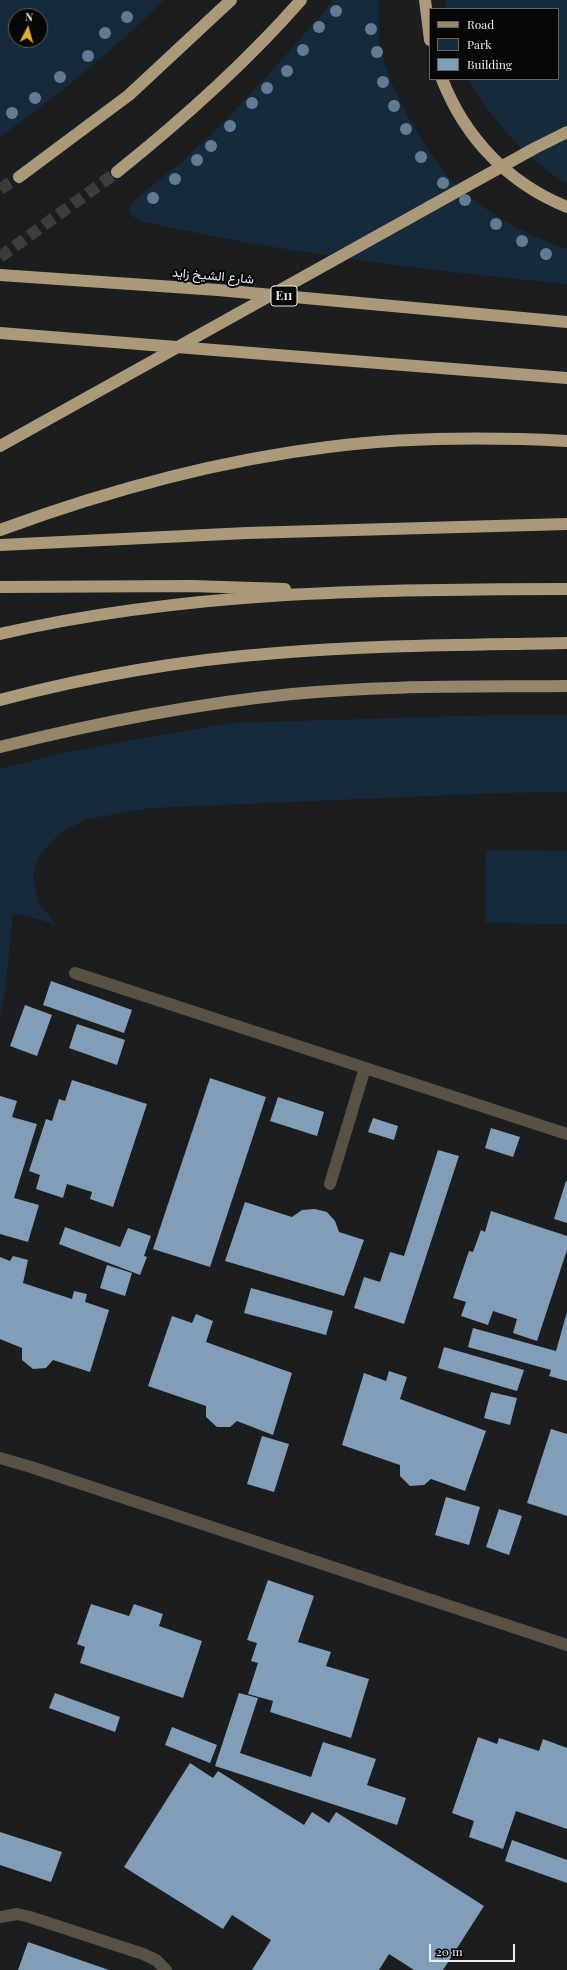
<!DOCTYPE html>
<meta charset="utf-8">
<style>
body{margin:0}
#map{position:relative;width:567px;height:1970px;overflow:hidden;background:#1b1d1f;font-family:"Playfair Display",serif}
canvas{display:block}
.legend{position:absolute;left:429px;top:8px;width:130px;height:72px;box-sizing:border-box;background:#070708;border:1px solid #626364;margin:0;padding:5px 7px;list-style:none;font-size:12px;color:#eaeced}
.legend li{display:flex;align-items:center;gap:8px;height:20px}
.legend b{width:20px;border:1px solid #626364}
.north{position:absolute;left:8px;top:8px;width:40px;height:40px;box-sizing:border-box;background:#070708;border:1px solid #626364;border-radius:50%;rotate:6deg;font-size:11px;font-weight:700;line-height:16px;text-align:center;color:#eaeced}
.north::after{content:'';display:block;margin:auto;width:14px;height:18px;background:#e3ae35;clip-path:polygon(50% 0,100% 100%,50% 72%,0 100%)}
.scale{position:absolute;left:429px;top:1944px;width:86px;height:18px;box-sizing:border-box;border:2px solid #eaeced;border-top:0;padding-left:5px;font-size:12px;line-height:14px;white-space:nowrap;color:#eaeced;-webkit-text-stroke:3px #070708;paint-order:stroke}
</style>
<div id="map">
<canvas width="567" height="1970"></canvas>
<ul class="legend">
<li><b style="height:5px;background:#94856b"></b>Road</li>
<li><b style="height:11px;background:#172a3c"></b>Park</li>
<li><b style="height:11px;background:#829db7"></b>Building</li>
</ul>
<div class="north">N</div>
<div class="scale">20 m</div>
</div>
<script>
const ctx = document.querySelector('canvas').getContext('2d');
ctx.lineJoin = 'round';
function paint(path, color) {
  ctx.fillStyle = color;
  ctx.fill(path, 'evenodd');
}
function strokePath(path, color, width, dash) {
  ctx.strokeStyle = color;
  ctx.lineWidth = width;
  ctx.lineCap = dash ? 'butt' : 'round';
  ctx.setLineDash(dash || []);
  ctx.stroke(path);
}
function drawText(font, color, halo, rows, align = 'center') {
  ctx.font = font + ' "Playfair Display",Vazirmatn,serif';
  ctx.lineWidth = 4;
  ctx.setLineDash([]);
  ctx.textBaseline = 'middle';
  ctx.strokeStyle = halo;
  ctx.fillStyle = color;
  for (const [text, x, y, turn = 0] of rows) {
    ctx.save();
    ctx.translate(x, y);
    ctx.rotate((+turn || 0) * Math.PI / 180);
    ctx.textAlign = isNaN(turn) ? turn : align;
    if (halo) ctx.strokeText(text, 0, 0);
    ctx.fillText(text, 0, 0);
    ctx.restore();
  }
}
const green = new Path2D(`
 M0,0H164C114,50 58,95 0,137ZM16,16H40V40H16Z
 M334,0H379C379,14 378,29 380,43C384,83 431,162 461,190C484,211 538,241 567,249V284C424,270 281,253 141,221C133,217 129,215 130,206C147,188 168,174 186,158C239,109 287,55 334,0Z
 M446,0H567V183C534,167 484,112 469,79H558V9H446Z
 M496,715H567V792L500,793L151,808L87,819L59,834L39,856L33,876L38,902L56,924L13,913L5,992L0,1019V769L66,752L229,723Z
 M486,850L567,851V924L485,923Z`);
const building = new Path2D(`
 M51,981L132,1010L124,1033L43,1005Z
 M25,1005L52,1015L37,1056L10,1046Z
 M77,1024L125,1040L117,1065L69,1048Z
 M210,1078L266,1097L210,1267L153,1249Z
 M72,1080L147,1104L113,1207L90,1199L92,1192L67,1184L63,1198L36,1189L40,1175L29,1171L46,1119L52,1121L59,1099L65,1101Z
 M0,1096L17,1101L12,1117L37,1124L14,1198L39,1205L28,1242L0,1234Z
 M278,1097L324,1112L317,1136L270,1121Z
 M373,1118L398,1126L394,1140L368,1132Z
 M491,1128L520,1137L513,1157L485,1148Z
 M438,1150L459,1156L404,1324L354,1308L364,1277L380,1282L390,1252L404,1256Z
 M566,1181H567V1223L554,1219Z
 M245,1202L292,1217L302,1210L315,1209L327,1212L335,1221L339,1232L364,1240L344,1296L225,1261Z
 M491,1211L567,1236V1250L537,1341L513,1333L517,1319L493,1311L488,1325L461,1316L466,1302L453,1298L469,1251L473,1252L481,1230L485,1232Z
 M65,1227L120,1247L128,1228L151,1236L144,1256L147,1257L140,1275L59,1244Z
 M13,1256L28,1260L23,1283L72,1299L74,1291L87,1294L85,1302L109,1310L90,1372L53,1360L46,1368L33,1369L22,1360V1348L0,1339V1257L10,1261Z
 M107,1265L132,1273L125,1296L100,1288Z
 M251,1288L333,1311L326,1335L244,1313Z
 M567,1312V1381L549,1376L551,1370L468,1347L473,1328L556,1351Z
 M196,1314L213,1321L206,1342L292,1373L273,1435L237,1421L230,1427H217L206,1417V1406L148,1386L172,1316L192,1323Z
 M444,1347L524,1370L517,1391L438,1368Z
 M389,1371L407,1377L400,1399L486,1431L465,1491L431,1479L424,1485L410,1486L400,1476V1465L342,1445L364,1373L386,1381Z
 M491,1392L517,1398L510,1425L484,1418Z
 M551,1429L567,1434V1516L527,1503Z
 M262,1436L289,1444L274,1492L247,1484Z
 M446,1497L480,1507L469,1545L435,1535Z
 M499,1509L522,1516L509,1555L486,1547Z
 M268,1580L314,1596L298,1642L331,1652L326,1666L369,1679L351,1738L270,1712L273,1701L248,1694L258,1663L251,1661L257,1643L247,1640Z
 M91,1604L129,1616L134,1604L163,1614L159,1626L202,1641L183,1698L80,1663L85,1647L77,1644Z
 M55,1693L120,1717L115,1732L49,1708Z
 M239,1693L258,1698L240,1753L311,1777L323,1742L376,1759L367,1785L406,1798L397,1825L215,1766Z
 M172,1727L217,1745L210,1763L165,1745Z
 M478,1737L497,1744L499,1738L539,1751L543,1739L567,1748V1829L516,1811L503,1849L469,1837L474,1821L452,1813Z
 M190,1763L213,1778L218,1771L304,1825L312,1812L329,1823L336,1812L484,1906L443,1970H414L389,1954L379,1970H252L271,1940L232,1915L223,1929L124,1867Z
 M0,1832L62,1852L51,1882L0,1865Z
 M512,1840L567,1860V1883L505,1861Z
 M28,1942L109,1970H18Z`);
const highwayTunnel = new Path2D(`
 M0,189L19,177
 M0,257L117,172`);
const minor = new Path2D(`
 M75,973L567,1134
 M330,1184L365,1068
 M0,1458L31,1467L567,1645
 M0,1917L17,1914L30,1917L143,1954L156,1960L166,1970`);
const major = new Path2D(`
 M0,747C96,723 193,704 292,694C383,685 475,687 567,686`);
const highway = new Path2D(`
 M425,0L430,40
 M442,79C465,138 508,183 567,207
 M117,172C183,119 245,64 301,0
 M19,177L129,95L231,0
 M0,275L218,290L567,322
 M0,333L567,378
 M0,446L535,148L567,132
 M0,530C106,491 215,461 328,447C407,437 488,437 567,441
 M0,545L247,533L567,524
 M0,587L192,586L285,589
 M0,634C186,591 377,589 567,589
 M0,700C90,676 184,660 277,653C373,645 470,645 567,643`);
const trees = [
 [336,11],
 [127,17],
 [319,27],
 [371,29],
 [105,33],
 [303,50],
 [377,52],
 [88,56],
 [287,71],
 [60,77],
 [383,82],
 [267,88],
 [35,98],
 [252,103],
 [394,106],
 [12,113],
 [230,126],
 [406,129],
 [211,146],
 [421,157],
 [197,160],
 [175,179],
 [443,183],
 [153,198],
 [465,200],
 [496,224],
 [522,241],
 [546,254]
];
const shields = [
 [284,296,26]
];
const shieldNames = [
 ["E11",284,296]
];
const streetNames = [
 ["شارع الشيخ زايد",213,276,5]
];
paint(green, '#172a3c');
paint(building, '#829db7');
strokePath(highwayTunnel, '#3a3c3e', 12, [12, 6]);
strokePath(minor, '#585144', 12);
strokePath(major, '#94856b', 12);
strokePath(highway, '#ab9a7a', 12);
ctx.fillStyle = '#617b95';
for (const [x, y] of trees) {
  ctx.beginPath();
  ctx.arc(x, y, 6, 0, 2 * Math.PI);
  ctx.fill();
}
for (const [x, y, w] of shields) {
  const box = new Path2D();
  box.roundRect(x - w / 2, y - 10, w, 20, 3);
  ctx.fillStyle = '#070708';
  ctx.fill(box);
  strokePath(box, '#eaeced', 1);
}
drawText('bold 12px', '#eaeced', null, shieldNames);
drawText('13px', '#eaeced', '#070708', streetNames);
</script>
